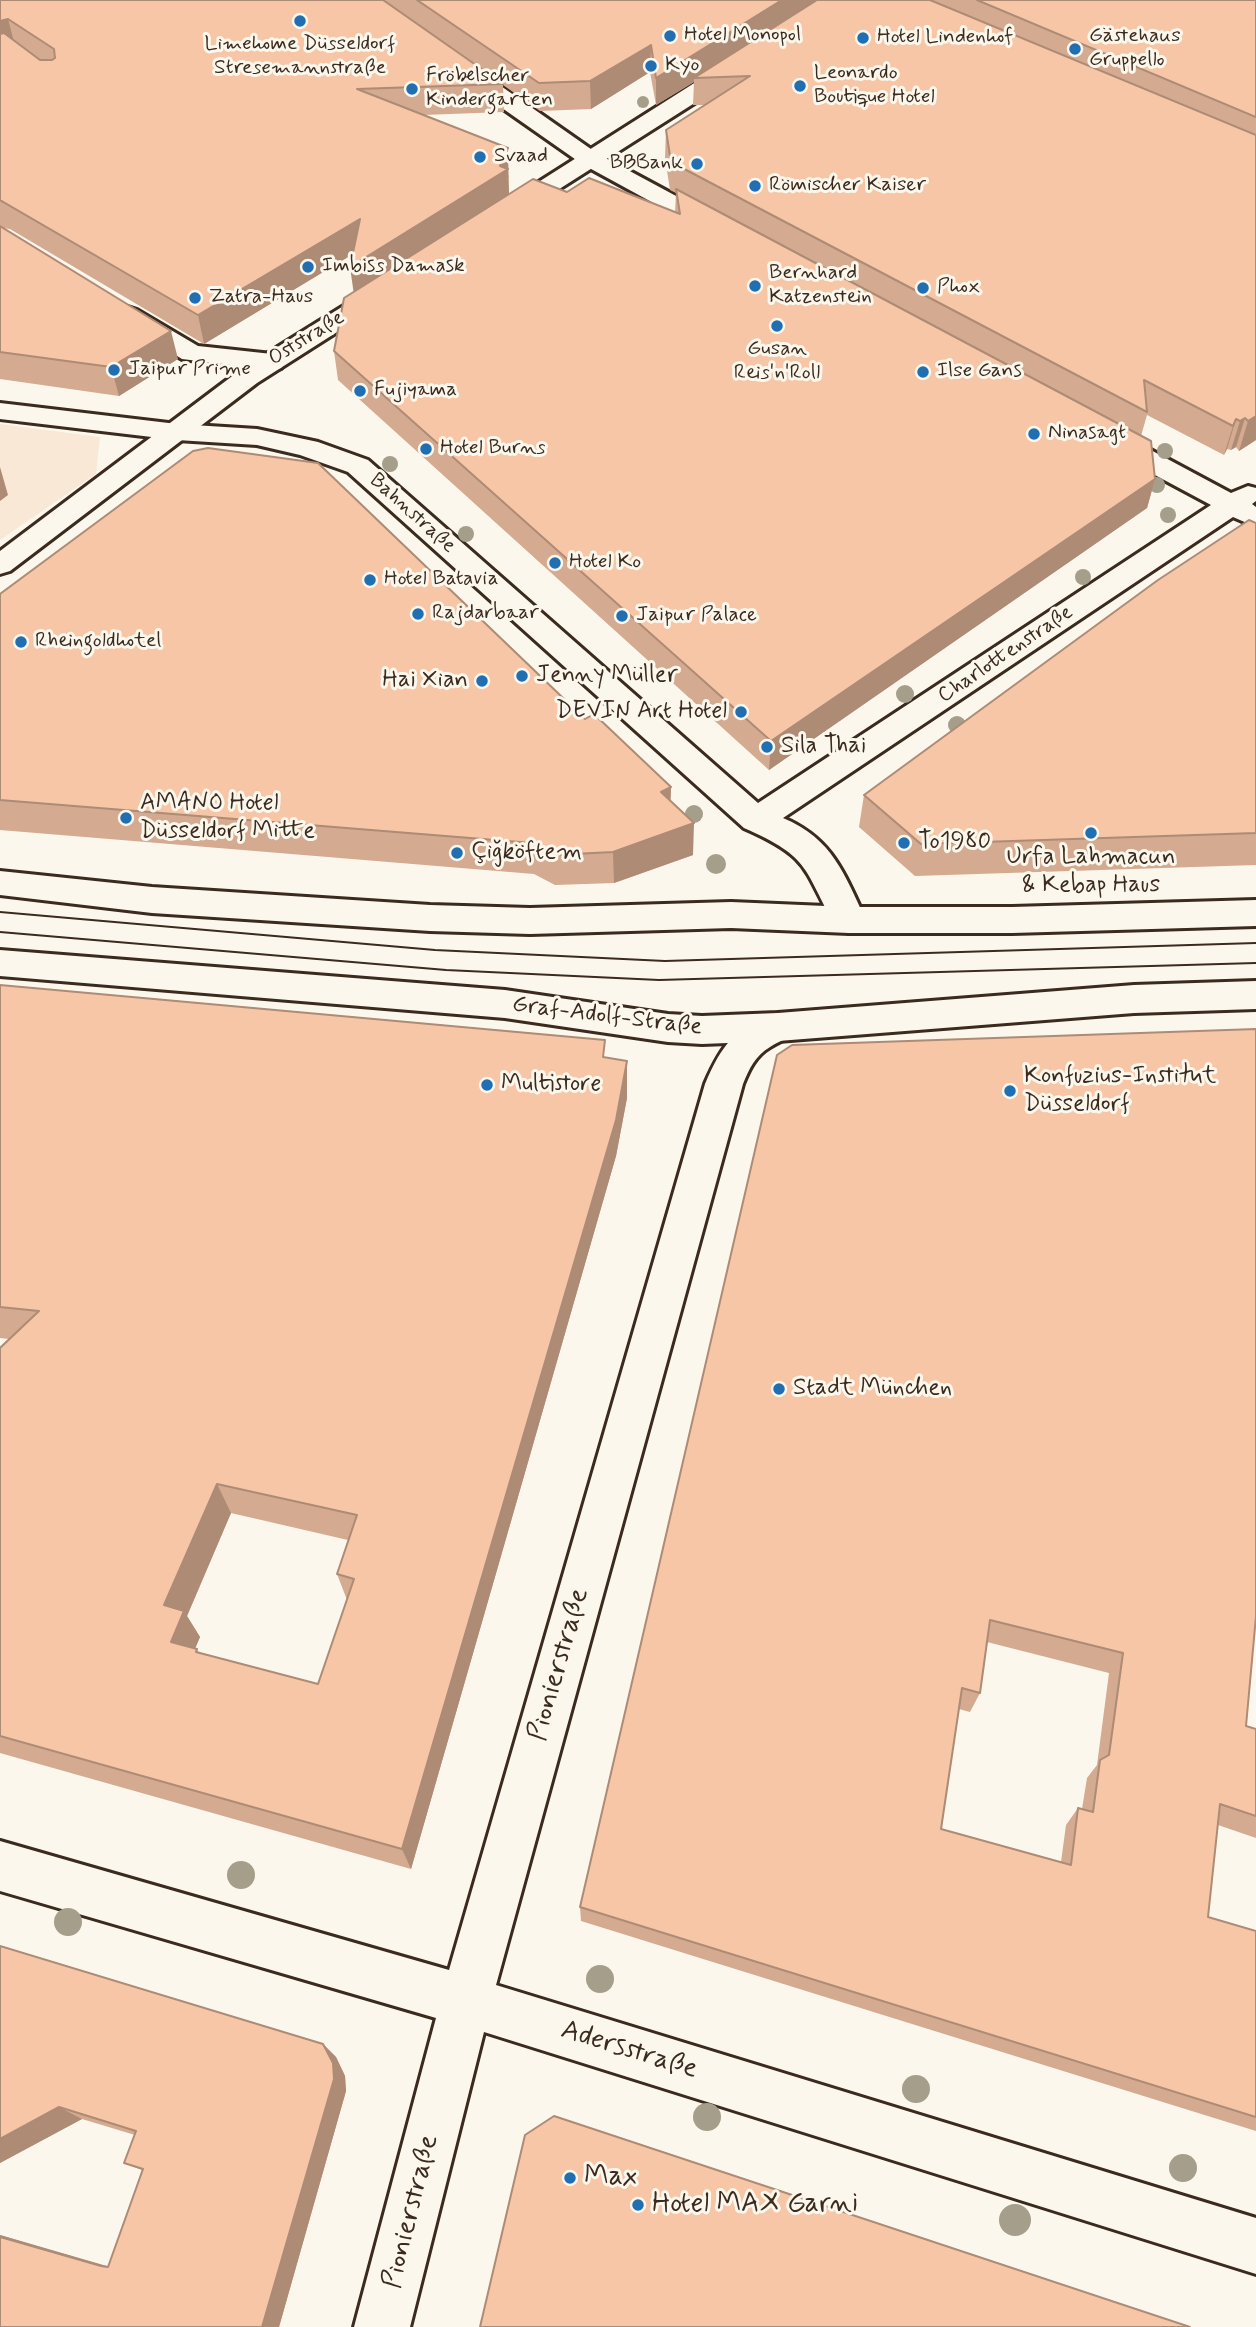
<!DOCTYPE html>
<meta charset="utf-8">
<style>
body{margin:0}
canvas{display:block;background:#fbf7ec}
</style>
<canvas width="1256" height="2327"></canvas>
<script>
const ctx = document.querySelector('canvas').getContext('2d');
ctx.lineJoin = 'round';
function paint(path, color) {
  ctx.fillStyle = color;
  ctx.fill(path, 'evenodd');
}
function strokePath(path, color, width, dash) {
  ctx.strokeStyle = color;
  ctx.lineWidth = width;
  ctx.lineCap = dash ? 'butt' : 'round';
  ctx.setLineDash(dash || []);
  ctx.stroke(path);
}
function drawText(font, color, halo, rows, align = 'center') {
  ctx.font = font + ' Mynerve,sans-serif';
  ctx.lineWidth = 6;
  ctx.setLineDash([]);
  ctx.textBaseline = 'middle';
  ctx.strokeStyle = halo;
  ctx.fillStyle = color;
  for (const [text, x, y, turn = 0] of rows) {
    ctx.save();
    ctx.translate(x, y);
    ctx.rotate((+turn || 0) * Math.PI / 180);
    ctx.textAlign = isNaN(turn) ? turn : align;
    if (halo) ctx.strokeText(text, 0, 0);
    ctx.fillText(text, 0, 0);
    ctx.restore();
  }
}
const built = new Path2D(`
 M0,424L100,437L96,474L0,540Z`);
const minor = new Path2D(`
 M460,62L468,63L598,154L730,225L733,230L730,235L721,237L712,235L582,164L452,73L449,68L452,63Z
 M128,307L137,310L198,346L272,354L281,356L285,362L281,368L272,370L182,359L119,320L115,315L119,310Z
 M0,403L177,424L257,429L318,442L368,460L758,803L1211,505L1097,444L1093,438L1097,432L1107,430L1117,432L1231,493L1248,486L1256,488V501L1252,504L1256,507V527L1233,517L783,818C833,839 844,874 866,920L861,929L849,933L837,929C803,870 813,858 744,828L348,472L300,455L257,445L177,440L0,419Z
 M778,1013L791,1017L796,1027C790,1039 781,1040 770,1047C755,1056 749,1069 743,1084L496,1985L1256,2218V2274L484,2032L410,2327H354L436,2018L0,1891V1841L449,1970L705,1084C722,1044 736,1026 778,1013Z`);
const secondary = new Path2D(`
 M737,60L745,61L748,66L745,71L512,219H496L492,214L496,209L729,61Z
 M383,284L392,287L396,292L392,297L257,383L10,571L0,574V551L239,371L374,287Z
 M0,871L152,887L430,905L530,908L731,902L849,907H1012L1256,900V926L1012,933H849L731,928L530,934L430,931L152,913L0,895Z
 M0,950L505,990L668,1014L702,1016L778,1013L1134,985L1256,981V1009L1134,1013L778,1041L702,1044L668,1042L505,1018L0,976Z`);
const tram = new Path2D(`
 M0,912L435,950L665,961L1256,943
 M0,932L446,970L659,980L1256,963`);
const trees = [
 [643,102,6],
 [1165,451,8],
 [390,464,8],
 [1157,485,8],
 [1168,515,8],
 [466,534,8],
 [1083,577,8],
 [905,694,9],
 [957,725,9],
 [694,814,9],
 [716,864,10],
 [241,1875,14],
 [68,1922,14],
 [600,1979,14],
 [916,2089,14],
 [707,2117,14],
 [1183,2168,14],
 [1015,2220,16]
];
const wall = new Path2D(`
 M0,0H1256V440L1239,451L1236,447L1231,450L1227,449L1224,455L1147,415L1141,436L1155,479L1147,508L769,770L338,380L334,351L354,292L353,254L204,344L10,229L3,228L178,359L119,396L0,379ZM650,72L656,105L694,82L693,105H704L666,130L665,158L670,190L676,193L675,212L567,192L509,194L508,178L509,176L423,115L504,112L503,85L540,111L591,109Z
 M1256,523V865L915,876L859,827L864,795Z
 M0,594L585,719L671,787L670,801L693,855L614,883L555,885L534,874L0,830Z
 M0,985L605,1058L627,1098L616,1156L411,1869L0,1753V1348L9,1339L0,1338ZM231,1513L348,1540L337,1574L347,1600L318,1684L200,1653L195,1648L200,1637L187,1616Z
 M1256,1029L1246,1726L1256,1729V1838L1218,1825L1208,1917L1256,1931V2131L581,1921L580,1907ZM987,1642L1109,1673L1097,1765L1087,1778L1082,1809L1078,1808L1066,1825L1061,1862L941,1829L959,1709L970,1712L980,1693Z
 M0,1946L323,2044L336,2057L345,2076L346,2091L279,2327H0V2235L108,2267L142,2170L124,2163L135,2135L82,2119L0,2163Z`);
const shadedWall = new Path2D(`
 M782,0H823L694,78V82L656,105V78Z
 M8,19L15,46L0,50V21Z
 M651,45L650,72L591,109L590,81Z
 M508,148L509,198L354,295L350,267L500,166Z
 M360,219L363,248L204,344L198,315Z
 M171,331L178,359L119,396L111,367Z
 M1256,416V440L1239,451L1248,421Z
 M1245,418L1236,447L1231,450L1240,421Z
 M1236,419L1227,449L1224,455L1233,426Z
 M0,467L8,495L0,501Z
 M1155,479L1147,508L769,770L771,741Z
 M671,787L670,818L661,792Z
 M694,823L693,855L614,883L613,852Z
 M627,1061V1098L616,1156L411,1869L402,1849Z
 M217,1484L231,1513L187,1616L200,1637L187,1668L171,1642L164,1605Z
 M323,2044L336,2057L345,2076L346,2091L279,2327H262Z
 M59,2107L82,2119L0,2163V2139Z
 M0,2235L124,2271L101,2266L0,2237Z`);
const building = new Path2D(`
 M0,0H383L503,84L357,89L508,148L500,166L508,169L350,267L360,219L198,315L0,200V34L4,33L40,60H52L55,58L54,49L8,19L0,21Z
 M417,0H782L656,78L651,45L590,81L539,83Z
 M817,0H930L1256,135V416L1248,421L1245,418L1240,421L1236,419L1233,426L1144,380L1147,412L671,162L666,130L750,76L694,78Z
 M977,0H1256V117Z
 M589,178L680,214L676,189L1151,441L1155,479L771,741L334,351L344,298L533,179L567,192Z
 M0,226L171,331L111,367L0,352Z
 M208,448L318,463L585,719L594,714L671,787L661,792L694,823L613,852L553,855L532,843L0,800V594L193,451Z
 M1249,520L1256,523V833L921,844L864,795L1158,580Z
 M0,985L605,1040L603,1057L627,1061L616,1120L402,1849L0,1736V1348L39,1311L0,1307ZM217,1484L357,1515L337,1574L354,1579L318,1684L196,1652L197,1649L171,1642L184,1611L164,1605Z
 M1256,1029V1616L1246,1726L1256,1729V1816L1220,1804L1208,1917L1256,1931V2117L580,1907L777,1055L792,1045ZM990,1620L1123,1653L1109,1755L1100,1760L1093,1812L1078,1808L1071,1865L941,1829L962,1688L980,1693Z
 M0,1946L323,2044L333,2063L334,2079L262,2327H0V2237L101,2266L108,2267L143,2169L124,2163L136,2131L59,2107L0,2139Z
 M554,2116L1190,2327H480L525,2135Z`);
const markers = [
 [300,21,7,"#1f6fb2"],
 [670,36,7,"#1f6fb2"],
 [863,38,7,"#1f6fb2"],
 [1075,49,7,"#1f6fb2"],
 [651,66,7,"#1f6fb2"],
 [800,86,7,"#1f6fb2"],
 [412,89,7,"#1f6fb2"],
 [480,157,7,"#1f6fb2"],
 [697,164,7,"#1f6fb2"],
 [755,186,7,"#1f6fb2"],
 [308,267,7,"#1f6fb2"],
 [755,286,7,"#1f6fb2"],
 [923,288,7,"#1f6fb2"],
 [195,298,7,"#1f6fb2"],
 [777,326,7,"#1f6fb2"],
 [114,370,7,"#1f6fb2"],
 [923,372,7,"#1f6fb2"],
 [360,391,7,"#1f6fb2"],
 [1034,434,7,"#1f6fb2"],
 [426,449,7,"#1f6fb2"],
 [555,563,7,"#1f6fb2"],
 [370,580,7,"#1f6fb2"],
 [418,614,7,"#1f6fb2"],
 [622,616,7,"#1f6fb2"],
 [21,642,7,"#1f6fb2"],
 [522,676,7,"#1f6fb2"],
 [482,681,7,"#1f6fb2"],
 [741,712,7,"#1f6fb2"],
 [767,747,7,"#1f6fb2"],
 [126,818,7,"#1f6fb2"],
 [1091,833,7,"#1f6fb2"],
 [904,843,7,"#1f6fb2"],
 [457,853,7,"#1f6fb2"],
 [487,1085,7,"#1f6fb2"],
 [1010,1091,7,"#1f6fb2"],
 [779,1389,7,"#1f6fb2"],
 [570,2178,7,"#1f6fb2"],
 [638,2205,7,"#1f6fb2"]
];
const farPoinames = [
 ["Hotel Monopol",684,36],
 ["Gästehaus",1089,37],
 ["Gruppello",1089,61],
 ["Hotel Lindenhof",877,38],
 ["Limehome Düsseldorf",300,45,"center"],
 ["Stresemannstraße",300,69,"center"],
 ["Kyo",665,66],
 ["Leonardo",814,74],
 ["Boutique Hotel",814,98],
 ["Fröbelscher",426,77],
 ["Kindergarten",426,101],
 ["Svaad",494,157],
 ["BBBank",683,164,"right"],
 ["Römischer Kaiser",769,186],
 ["Imbiss Damask",322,267],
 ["Bernhard",769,274],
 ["Katzenstein",769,298],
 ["Phox",937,288],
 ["Zatra-Haus",209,298],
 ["Gusan",777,350,"center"],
 ["Reis'n'Roll",777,374,"center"],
 ["Jaipur Prime",128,370],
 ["Ilse Gans",937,372],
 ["Fujiyama",374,391],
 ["Ninasagt",1048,434],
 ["Hotel Burns",440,449],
 ["Hotel Ko",569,563],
 ["Hotel Batavia",384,580],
 ["Rajdarbaar",432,614],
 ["Jaipur Palace",636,616],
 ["Rheingoldhotel",35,642]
];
const farStreetnames = [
 ["Oststraße",307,339,-32],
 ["Bahnstraße",412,514,42],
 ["Charlottenstraße",1006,655,-34]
];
const poiNames = [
 ["Jenny Müller",536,676],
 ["Hai Xian",468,681,"right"],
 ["DEVIN Art Hotel",727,712,"right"],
 ["Sila Thai",781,747],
 ["AMANO Hotel",140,804],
 ["Düsseldorf Mitte",140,832],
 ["To1980",918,843],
 ["Çiğköftem",471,853],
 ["Urfa Lahmacun",1091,858,"center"],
 ["& Kebap Haus",1091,886,"center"],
 ["Konfuzius-Institut",1024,1077],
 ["Düsseldorf",1024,1105],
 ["Multistore",501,1085],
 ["Stadt München",793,1389]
];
const streetNames = [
 ["Graf-Adolf-Straße",607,1017,7]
];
const nearStreetnames = [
 ["Pionierstraße",560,1665,-74],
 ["Adersstraße",629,2051,17],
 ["Pionierstraße",412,2212,-76]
];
const nearPoinames = [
 ["Max",584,2178],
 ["Hotel MAX Garni",652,2205]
];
paint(built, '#fae8d7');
strokePath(minor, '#3b2a1e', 6);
strokePath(secondary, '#3b2a1e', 6);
paint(minor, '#fbf7ec');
paint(secondary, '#fbf7ec');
strokePath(tram, '#3b2a1e', 2);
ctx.fillStyle = '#a49e8a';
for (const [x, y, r] of trees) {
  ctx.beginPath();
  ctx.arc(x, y, r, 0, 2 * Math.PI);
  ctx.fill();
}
paint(wall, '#d4aa90');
paint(shadedWall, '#ad8b75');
paint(building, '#f7c6a7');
strokePath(building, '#ad8b75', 2);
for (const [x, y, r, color] of markers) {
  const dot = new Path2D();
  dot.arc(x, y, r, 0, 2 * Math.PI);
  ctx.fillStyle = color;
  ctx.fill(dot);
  strokePath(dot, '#fbf7ec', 2.5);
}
drawText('21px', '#3b2a1e', '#fbf7ec', farPoinames, 'left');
drawText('21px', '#3b2a1e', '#fbf7ec', farStreetnames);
drawText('24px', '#3b2a1e', '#fbf7ec', poiNames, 'left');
drawText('24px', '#3b2a1e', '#fbf7ec', streetNames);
drawText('28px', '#3b2a1e', '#fbf7ec', nearStreetnames);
drawText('28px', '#3b2a1e', '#fbf7ec', nearPoinames, 'left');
</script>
